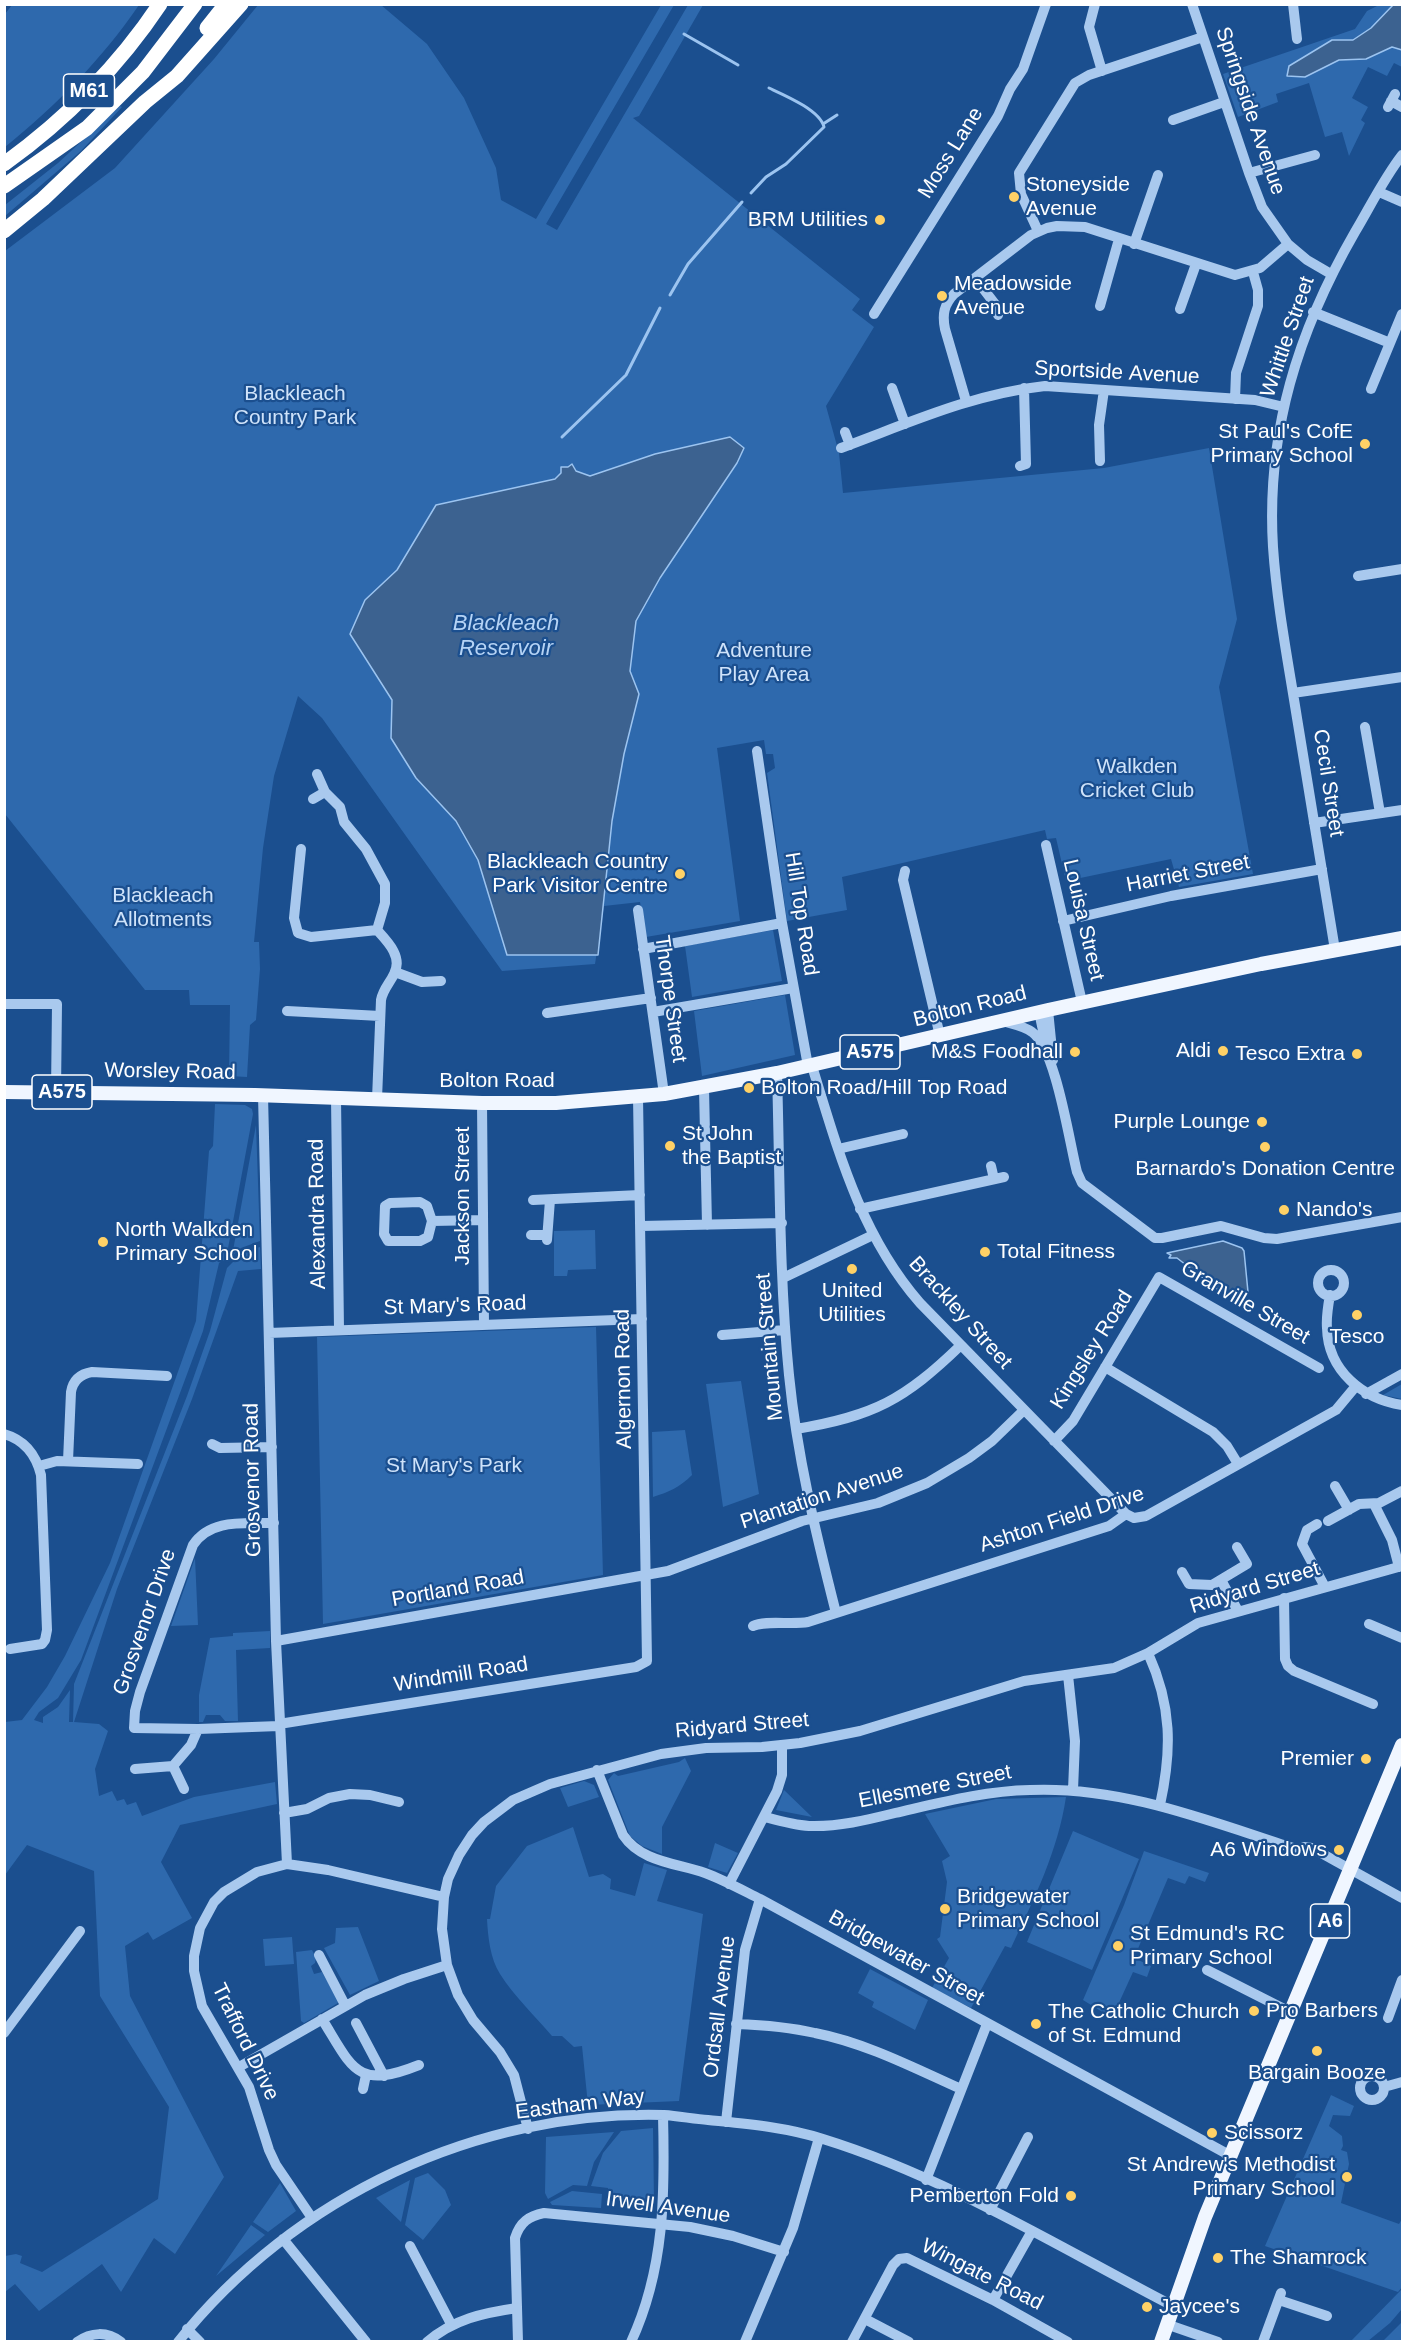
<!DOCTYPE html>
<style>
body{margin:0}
#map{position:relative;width:1407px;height:2346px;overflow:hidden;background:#1b4f8f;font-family:Arial,sans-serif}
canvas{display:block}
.frame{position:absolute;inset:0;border:6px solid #fff;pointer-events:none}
</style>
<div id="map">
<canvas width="1407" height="2346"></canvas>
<div class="frame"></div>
</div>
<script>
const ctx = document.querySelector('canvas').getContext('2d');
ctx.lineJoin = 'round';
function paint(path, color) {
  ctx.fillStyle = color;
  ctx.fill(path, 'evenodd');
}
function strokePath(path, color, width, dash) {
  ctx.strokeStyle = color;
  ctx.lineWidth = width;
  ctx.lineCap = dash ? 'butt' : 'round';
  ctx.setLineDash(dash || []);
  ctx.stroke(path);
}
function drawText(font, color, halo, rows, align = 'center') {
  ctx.font = font + ' Arial,sans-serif';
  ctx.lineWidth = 4.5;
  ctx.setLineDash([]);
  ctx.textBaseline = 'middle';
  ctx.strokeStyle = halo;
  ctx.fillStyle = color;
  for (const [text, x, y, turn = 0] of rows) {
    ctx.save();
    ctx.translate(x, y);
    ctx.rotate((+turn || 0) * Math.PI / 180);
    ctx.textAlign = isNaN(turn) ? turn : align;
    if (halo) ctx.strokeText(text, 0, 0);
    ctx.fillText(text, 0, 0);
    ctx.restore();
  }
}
const green = new Path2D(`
 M12,5H139C102,59 56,106 5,147V14Z
 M258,5H381L427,44L464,98L496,168L501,200L536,219L661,5H674L546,224L557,230L688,5H703L639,116L633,118L860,299L852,310L874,327L826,406L839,453L843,493L1104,468L1209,448L1237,619L1219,687L1253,874L1179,887L1171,859L1066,881L1056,838L1047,839L1045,830L842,877L847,910L787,921L767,773L775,768L773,754H766L764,740L717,748L740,921L646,937L640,902L604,906L595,964L502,971L322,718L298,696L274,776L263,848L254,942H259L260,969L256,1020L250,1025L247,1077L229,1076L230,1005H190L189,990H145L5,814V251L115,168L214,59Z
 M1379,5H1394L1371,28L1353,40H1332L1305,77L1339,60L1366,59L1392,47L1402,50V67L1394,63L1387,76L1368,67L1352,98L1368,107L1361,120L1365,123L1349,156L1342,132L1325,137L1309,83L1276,94L1278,102L1238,117L1223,74L1355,29L1367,11Z
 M120,106L122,107L81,151L5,216V205L58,163Z
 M773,930L782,981L692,997L685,946Z
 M785,995L795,1055L702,1076L694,1011Z
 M215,1104L245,1105L252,1109L253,1114L226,1259L219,1263L203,1331L81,1660L58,1698L39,1712L34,1720L43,1723V1717L58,1707L70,1690L69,1722H73L74,1684L187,1396L210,1331L227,1268L243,1252L260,1247L261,1269L238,1271L192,1399L117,1589L74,1722L99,1724L108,1731L95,1769L99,1796L112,1791L117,1801L124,1799L127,1805L136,1802L142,1816L194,1797L275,1782L277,1804L180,1825L161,1862L192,1918L153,1940L148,1932L125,1946L130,1996L224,2177L175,2254L154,2238L121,2292L102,2264L39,2311L15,2284L5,2292V2256L16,2254L22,2256L20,2263L42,2272L158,2199L169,2107L100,1996L94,1871L27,1845L5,1875V1722L22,1720L47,1687L65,1656L110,1563L196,1321L209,1151L213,1146Z
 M256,1125L260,1241L241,1248L232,1256Z
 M595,1230L596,1269L568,1270L567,1276H554V1231Z
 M596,1327L603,1575L323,1624L317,1337Z
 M741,1381L759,1494L723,1507L706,1384Z
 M1402,1384V1399L1383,1395Z
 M685,1430L692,1475C680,1487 669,1492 653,1497L652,1432Z
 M195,1558L198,1625L171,1626Z
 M270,1631V1648L236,1650L238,1721H225L220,1715H206L203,1722H199V1695L210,1638L233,1636V1633Z
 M685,1758L691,1771L662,1827V1854L642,1846L630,1836L608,1780L614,1773L618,1776L679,1762Z
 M584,1781L594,1785L599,1797L568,1807L560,1788Z
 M784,1790L812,1817L776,1810Z
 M1066,1797C1058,1851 1034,1899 1011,1948L1005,1946L971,2008L932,1988L949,1958L937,1939L940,1937L947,1882L942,1861L950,1856L925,1814L996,1799Z
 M573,1827L589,1877L603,1874L611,1879L610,1889L635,1896L644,1863L667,1870L657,1901L703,1914L679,2101L588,2105L582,2046L574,2047L562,2036H552C535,2016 514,1996 500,1974C490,1958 488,1937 487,1919H490L496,1886L527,1846Z
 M1073,1831L1139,1859L1092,1970L1027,1942Z
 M715,1843L738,1853L727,1873L708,1867Z
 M1144,1851L1209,1873L1205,1882L1189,1876L1185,1884L1168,1878L1134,1958L1151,1966L1147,1977L1133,1972L1112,2018L1083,2000L1124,1905Z
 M358,1927L379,1981L350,1995L324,1948L335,1943L336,1928Z
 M292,1937L294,1964L265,1966L263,1939Z
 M312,1950L316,1958L315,1963L311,1966L314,1974L322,1972L338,2000V2003L304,2023L301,2021L296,1952Z
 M870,1969L928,2000L915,2030L872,2007L874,2002L858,1993Z
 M1331,2095L1354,2106L1350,2116L1333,2115L1329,2126L1342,2136L1343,2146L1341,2150L1347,2152L1349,2164L1341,2203L1399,2224L1402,2219V2287L1398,2292L1265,2246Z
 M653,2128L654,2202L612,2199L608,2194V2188L591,2186L603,2153L621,2131Z
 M614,2132L594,2162L587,2186L573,2185L548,2199L545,2193L546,2137Z
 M428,2173L445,2190L451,2205L423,2240L405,2225L415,2178Z
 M410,2180L401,2222L376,2198Z
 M280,2183L296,2211L268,2232L253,2222Z
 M572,2191L602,2194L601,2208L552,2205L550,2202Z
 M251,2225L265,2235L216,2276Z
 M1402,2289V2309L1390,2323L1368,2341H1351Z
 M1402,2322V2341H1383Z`);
const water = new Path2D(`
 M1394,4L1402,5V50L1392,47L1366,59L1339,60L1305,77L1287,76L1289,66L1332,40H1353L1371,28Z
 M730,437L744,448L737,463L660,578L636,621L630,671L639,694L624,754L612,821L598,955H507L478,860L456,821L416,778L391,738L392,700L350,634L365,600L397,570L436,505L555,479L561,473V467H568L572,464L576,471L590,476L655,454Z
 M1223,1241L1242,1248L1244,1251L1248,1292L1239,1298L1221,1292L1177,1258H1169L1171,1255L1167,1253Z`);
const stream = new Path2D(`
 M684,34L738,65
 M823,124L837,115
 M751,193L766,177L786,164L824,127C820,110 784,95 769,88
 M670,295L688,264L742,202
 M562,437L626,375L660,308`);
const minor = new Path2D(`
 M1095,4L1089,27L1102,71
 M1192,4L1249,173L1262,207L1288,244L1307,260L1331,274
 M1293,4L1297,39
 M1391,101L1402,107
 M1388,107L1395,94
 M1173,120L1224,102
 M1249,173L1315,155
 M1379,192L1402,202
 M1038,231L1021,194L1019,173L1075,83L1089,75L1203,37
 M1134,244L1158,175
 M975,278L995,304L998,315
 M1100,306L1119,239
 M1180,309L1196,264
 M1313,312L1390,343
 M874,314L998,116L1010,89L1023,69L1046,4
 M892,388L905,424
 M1371,389L1402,314
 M1235,399L1236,373L1258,306V290L1253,272
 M966,401L945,329C942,314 944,305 954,294L1031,235L1047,228L1057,226L1085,227L1235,275L1260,268L1288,244
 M845,432L850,445
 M841,448C909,423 972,394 1045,386L1255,400L1284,407
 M1100,461L1099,425L1104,390
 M1020,466L1026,464L1024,388
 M1358,576L1402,569
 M1293,693L1402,677
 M1365,727L1380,813
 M757,751L782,923L808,1066
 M317,774L325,792L340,807L344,822L366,849L385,884V903L377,930C388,942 403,957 394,974C390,983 383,989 381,1000L377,1099
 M313,799L325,792
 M1314,823L1402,810
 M1046,845L1082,1002
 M301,849L294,918L298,933L311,937L377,930
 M905,871L903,880L940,1036
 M638,910L664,1094
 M1063,921L1171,896L1322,869
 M643,949L782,923
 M1335,950C1322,873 1310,795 1297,718C1288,661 1277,605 1273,547C1266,432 1298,331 1355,232C1370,207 1384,178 1402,155
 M395,972L422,982L441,981
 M4,1004H57L56,1092
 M1048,1010L1053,1060
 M287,1011L380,1016
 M653,1012L793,988
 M1039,1012L1045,1040
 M547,1013L651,998
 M1002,1021C1012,1024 1024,1026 1032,1032C1056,1049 1069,1141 1077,1172L1082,1183L1155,1238H1162L1221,1226L1264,1238L1277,1239L1402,1217
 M812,1066C838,1150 860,1234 920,1303L1126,1514
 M777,1073C780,1174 779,1275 789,1375C797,1456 816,1534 836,1613
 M704,1088L707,1225
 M263,1095L276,1641L287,1864
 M336,1098L339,1329
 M482,1103L484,1325
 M838,1149L903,1134
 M991,1166L994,1179
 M533,1200L640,1195
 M420,1202L427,1206L432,1221L428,1237L420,1241H388L384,1234L385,1206L390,1203Z
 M860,1209L1004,1177
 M432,1221L483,1220
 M641,1226L782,1223
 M531,1235H547
 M547,1240L550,1200
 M1318 1283a13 13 0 1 1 26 0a13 13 0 1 1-26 0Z
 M783,1278L873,1235
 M1330,1295C1328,1306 1326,1317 1327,1328C1328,1371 1363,1399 1402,1405
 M269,1333L642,1319
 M722,1335L785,1330
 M1105,1367L1213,1432L1227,1446L1238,1464
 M1366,1394L1402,1374
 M796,1429C874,1416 904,1400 961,1345
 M4,1434C25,1440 36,1455 41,1475L47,1630L45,1640L42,1644L10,1649
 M1054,1441L1073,1421L1159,1277L1319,1368
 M212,1444L220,1448L272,1447
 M68,1461L71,1392C73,1380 80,1374 92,1372L167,1376
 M39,1466L57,1461L138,1464
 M1335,1486L1349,1510
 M1374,1504L1392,1540L1399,1567
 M1328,1521L1359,1504L1379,1503L1402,1491
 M274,1523C245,1524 211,1518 193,1545L140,1692L135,1711L134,1728L198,1729L279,1726
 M1317,1524L1307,1530L1302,1544L1325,1587
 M1182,1572L1189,1584L1212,1585L1247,1564L1237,1547
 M1221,1580L1238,1611
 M1284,1598L1285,1659L1288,1666L1294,1671L1373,1704
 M1369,1624L1402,1638
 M753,1626C765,1620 792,1625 808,1622L1109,1526L1126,1514L1134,1518L1146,1516L1336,1410L1356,1386
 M276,1641L668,1571L802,1521L878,1503L927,1483L969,1458L992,1441L1024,1410
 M1148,1653C1172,1706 1172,1750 1160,1805
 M1068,1675L1075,1741L1073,1790
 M279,1724L636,1667L647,1661L638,1097
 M173,1766L184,1789
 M135,1769L173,1766L191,1745L198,1729
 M597,1770L623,1835C641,1862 676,1863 705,1873C724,1880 742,1890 760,1899L1231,2156
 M284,1813L307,1809L329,1798L350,1794L370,1795L399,1802
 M765,1817C780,1821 794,1825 809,1826C838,1827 867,1820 895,1813C939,1803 984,1791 1030,1790C1124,1786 1211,1822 1299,1850L1304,1847L1312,1848L1402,1898
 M729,1884L777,1791L782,1775V1745
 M319,1955L345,2005
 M1207,1970L1292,2013
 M1388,2018L1402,1980
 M322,2019C353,2069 356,2090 419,2065
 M356,2023L384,2076
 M736,2024C763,2025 789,2027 815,2033C866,2043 914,2068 961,2089
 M4,2033L80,1931
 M239,2067L365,1995L404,1979L447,1965
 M1360 2088a12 12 0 1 1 24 0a12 12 0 1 1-24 0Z
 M1384,2087L1402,2082
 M363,2089L366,2075
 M726,2122L745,1950L760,1899
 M528,2129L514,2075L500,2052L473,2020L458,1995L447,1965L442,1929L444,1897L448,1879L459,1855L472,1835L484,1822L513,1800L550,1784L661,1754L706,1748L762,1747L800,1743L860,1731L1024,1681L1114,1668L1148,1653L1198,1623L1402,1566
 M926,2180L987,2024
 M990,2210L1028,2137
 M312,2218L276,2165L269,2150L249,2087L202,2006L194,1971V1956L200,1928L214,1902L224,1892L257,1872L287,1864L328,1870L444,1897
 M283,2239L366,2342
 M410,2246L451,2324
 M993,2300L1032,2231
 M1279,2300L1327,2316
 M865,2319L909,2342
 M1166,2324L1218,2342
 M187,2329L200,2342
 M77,2342C91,2332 107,2331 121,2342
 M178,2342C294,2196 478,2110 664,2115C679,2116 694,2119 708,2120C747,2124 785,2127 823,2139C946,2177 1059,2247 1173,2306
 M427,2342C454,2319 483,2313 517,2308
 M518,2342L515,2238C520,2222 529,2216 544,2213L690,2227L733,2236L784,2252
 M631,2342C665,2269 665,2193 663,2115
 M745,2342L793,2228L819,2138
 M852,2342L893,2265L899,2259L907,2258L993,2300L1068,2342
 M1263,2342L1281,2293`);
const major = new Path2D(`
 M4,1092L255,1095L482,1103H556L664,1094L777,1073L1048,1010L1261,964L1402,938
 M1161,2342L1205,2217L1402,1745`);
const highway = new Path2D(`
 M207,28L226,4
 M4,164C65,120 118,67 160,4
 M4,186L87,128L143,72L195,4
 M4,231L43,199L145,102L177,76L241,4`);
const markers = [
 [1014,197,6,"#ffd166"],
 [880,220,6,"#ffd166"],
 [942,296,6,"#ffd166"],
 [1365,444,6,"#ffd166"],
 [680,874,6,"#ffd166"],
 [1223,1051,6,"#ffd166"],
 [1075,1052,6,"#ffd166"],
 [1357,1054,6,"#ffd166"],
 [749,1088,6,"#ffd166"],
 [1262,1122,6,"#ffd166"],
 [670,1146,6,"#ffd166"],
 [1265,1147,6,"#ffd166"],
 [1284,1210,6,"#ffd166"],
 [103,1242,6,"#ffd166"],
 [985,1252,6,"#ffd166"],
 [852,1269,6,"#ffd166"],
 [1357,1315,6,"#ffd166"],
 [1366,1759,6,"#ffd166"],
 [1339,1850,6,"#ffd166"],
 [945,1909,6,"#ffd166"],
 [1118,1946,6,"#ffd166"],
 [1254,2011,6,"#ffd166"],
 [1036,2024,6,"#ffd166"],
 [1317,2051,6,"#ffd166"],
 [1212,2133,6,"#ffd166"],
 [1347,2177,6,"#ffd166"],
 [1071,2196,6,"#ffd166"],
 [1218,2258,6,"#ffd166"],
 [1147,2307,6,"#ffd166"]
];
const shields = [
 [89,91,51],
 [870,1052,60],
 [62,1092,60],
 [1330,1921,39]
];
const shieldNames = [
 ["M61",89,91],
 ["A575",870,1052],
 ["A575",62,1092],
 ["A6",1330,1921]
];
const streetNames = [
 ["Springside Avenue",1250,111,71],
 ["Moss Lane",951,153,-58],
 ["Whittle Street",1288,337,-71],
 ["Sportside Avenue",1117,373,3],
 ["Cecil Street",1328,783,81],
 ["Harriet Street",1188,874,-11],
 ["Hill Top Road",801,914,81],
 ["Louisa Street",1083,920,77],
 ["Thorpe Street",670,999,82],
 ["Bolton Road",970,1007,-14],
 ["Worsley Road",170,1072,1],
 ["Bolton Road",497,1081],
 ["Jackson Street",463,1196,-90],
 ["Alexandra Road",318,1214,-91],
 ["Granville Street",1245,1303,30],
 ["St Mary's Road",455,1306,-2],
 ["Brackley Street",960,1313,48],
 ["Mountain Street",770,1347,-95],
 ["Kingsley Road",1092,1350,-58],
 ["Algernon Road",624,1379,-91],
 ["Grosvenor Road",253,1480,-91],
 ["Plantation Avenue",822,1497,-18],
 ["Ashton Field Drive",1062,1520,-18],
 ["Ridyard Street",1255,1588,-17],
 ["Portland Road",458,1589,-10],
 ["Grosvenor Drive",145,1622,-71],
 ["Windmill Road",461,1675,-9],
 ["Ridyard Street",742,1726,-5],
 ["Ellesmere Street",935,1787,-11],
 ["Bridgewater Street",906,1958,29],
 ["Ordsall Avenue",720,2007,-83],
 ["Trafford Drive",245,2042,64],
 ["Eastham Way",580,2105,-7],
 ["Irwell Avenue",668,2208,8],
 ["Wingate Road",982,2275,27]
];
const poiNames = [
 ["Stoneyside",1026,185],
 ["Avenue",1026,209],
 ["BRM Utilities",868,220,"right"],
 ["Meadowside",954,284],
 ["Avenue",954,308],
 ["St Paul's CofE",1353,432,"right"],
 ["Primary School",1353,456,"right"],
 ["Blackleach Country",668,862,"right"],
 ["Park Visitor Centre",668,886,"right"],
 ["Aldi",1211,1051,"right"],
 ["M&S Foodhall",1063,1052,"right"],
 ["Tesco Extra",1345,1054,"right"],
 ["Bolton Road/Hill Top Road",761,1088],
 ["Purple Lounge",1250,1122,"right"],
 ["St John",682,1134],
 ["the Baptist",682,1158],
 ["Barnardo's Donation Centre",1265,1169,"center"],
 ["Nando's",1296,1210],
 ["North Walkden",115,1230],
 ["Primary School",115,1254],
 ["Total Fitness",997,1252],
 ["United",852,1291,"center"],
 ["Utilities",852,1315,"center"],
 ["Tesco",1357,1337,"center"],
 ["Premier",1354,1759,"right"],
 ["A6 Windows",1327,1850,"right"],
 ["Bridgewater",957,1897],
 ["Primary School",957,1921],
 ["St Edmund's RC",1130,1934],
 ["Primary School",1130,1958],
 ["Pro Barbers",1266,2011],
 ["The Catholic Church",1048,2012],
 ["of St. Edmund",1048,2036],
 ["Bargain Booze",1317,2073,"center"],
 ["Scissorz",1224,2133],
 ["St Andrew's Methodist",1335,2165,"right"],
 ["Primary School",1335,2189,"right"],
 ["Pemberton Fold",1059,2196,"right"],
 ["The Shamrock",1230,2258],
 ["Jaycee's",1159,2307]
];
const parkNames = [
 ["Blackleach",295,394],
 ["Country Park",295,418],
 ["Adventure",764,651],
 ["Play Area",764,675],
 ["Walkden",1137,767],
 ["Cricket Club",1137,791],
 ["Blackleach",163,896],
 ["Allotments",163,920],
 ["St Mary's Park",454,1466]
];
const waterNames = [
 ["Blackleach",506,624],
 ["Reservoir",506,649]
];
paint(green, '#2e69ad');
paint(water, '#3c6290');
strokePath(water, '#9cc4f0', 1.5);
strokePath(stream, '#9cc4f0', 3);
strokePath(minor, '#a9c9ee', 10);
strokePath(major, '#f0f6ff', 14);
strokePath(highway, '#fff', 15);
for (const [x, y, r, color] of markers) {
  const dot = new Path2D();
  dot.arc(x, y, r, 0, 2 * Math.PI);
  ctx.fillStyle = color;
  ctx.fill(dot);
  strokePath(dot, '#1b4f8f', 2);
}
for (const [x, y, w] of shields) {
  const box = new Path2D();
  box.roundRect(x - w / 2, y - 17, w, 34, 4.5);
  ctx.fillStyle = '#1b4f8f';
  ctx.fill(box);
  strokePath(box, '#fff', 1.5);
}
drawText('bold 20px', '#fff', null, shieldNames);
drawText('21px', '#fff', '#1b4f8f', streetNames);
drawText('21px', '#fff', '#1b4f8f', poiNames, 'left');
drawText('21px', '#cfe3fa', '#1b4f8f', parkNames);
drawText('italic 22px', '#b5d3f5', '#1b4f8f', waterNames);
</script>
